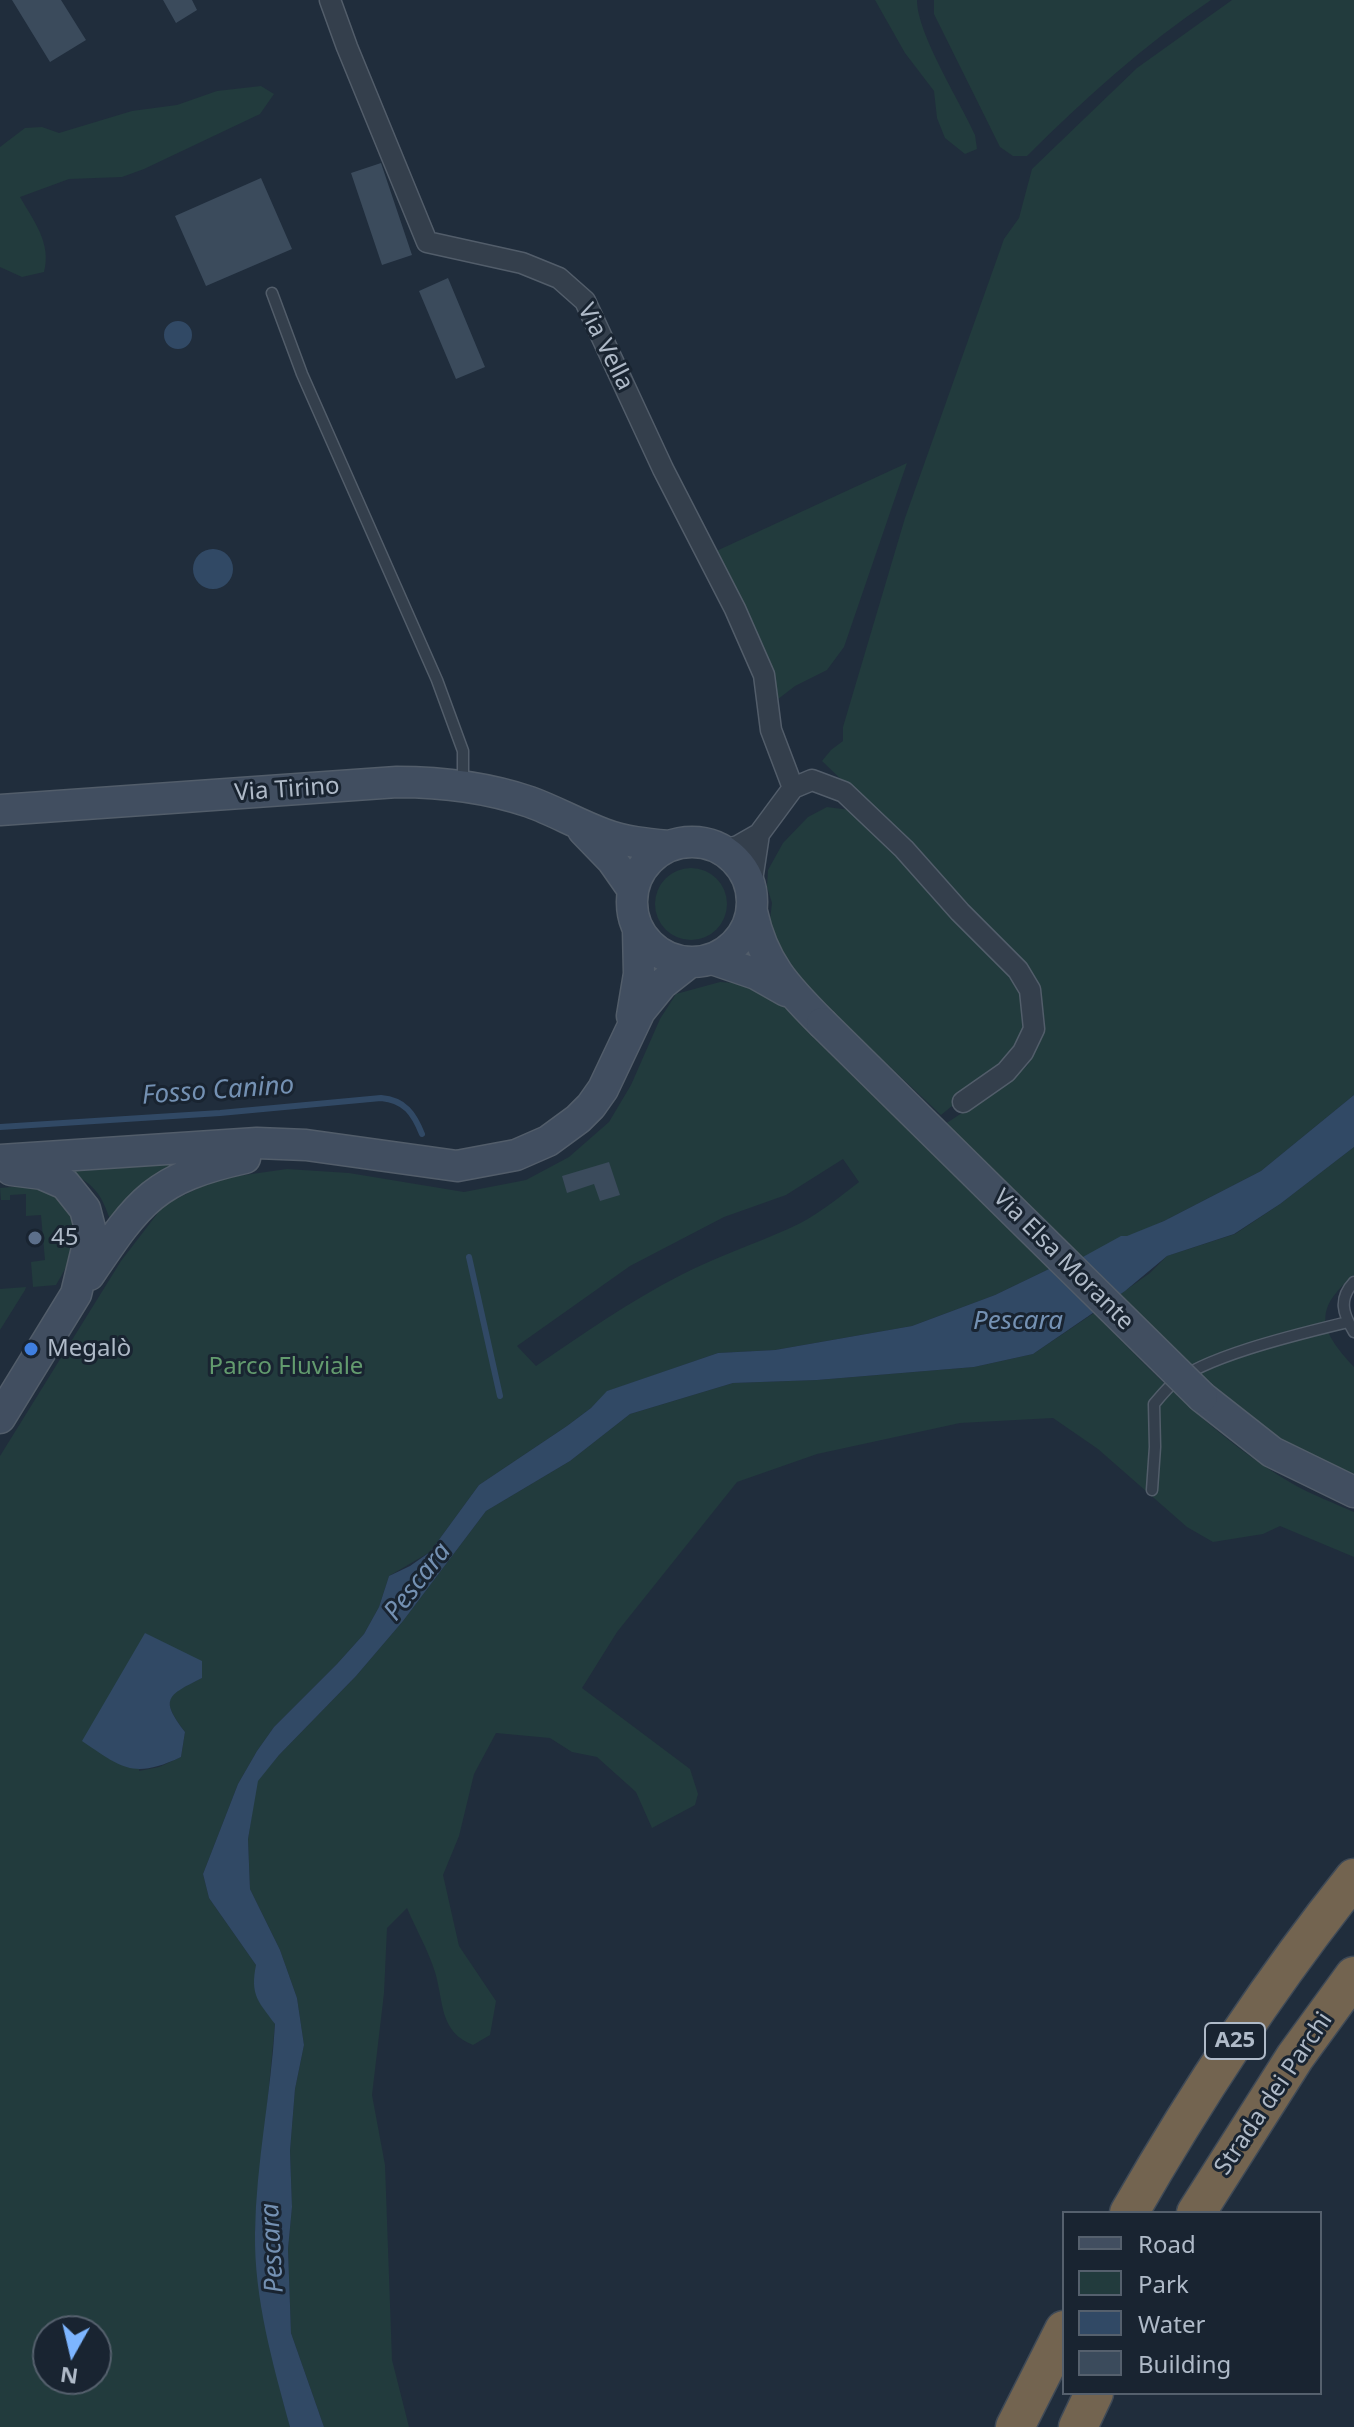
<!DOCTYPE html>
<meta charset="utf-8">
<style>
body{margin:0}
#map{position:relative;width:1354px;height:2427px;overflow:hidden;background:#202d3c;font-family:"Noto Sans",sans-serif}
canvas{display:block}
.legend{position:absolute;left:1062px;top:2211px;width:260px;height:184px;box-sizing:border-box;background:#192431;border:2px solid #55606d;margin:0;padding:10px 14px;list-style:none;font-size:24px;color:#afbac8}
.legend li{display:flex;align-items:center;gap:16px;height:40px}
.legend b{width:40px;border:2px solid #55606d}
.north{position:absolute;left:32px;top:2315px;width:80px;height:80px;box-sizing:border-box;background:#192431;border:2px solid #55606d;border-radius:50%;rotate:188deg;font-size:22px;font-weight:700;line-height:32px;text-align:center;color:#afbac8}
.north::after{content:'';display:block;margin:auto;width:28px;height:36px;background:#7db5ff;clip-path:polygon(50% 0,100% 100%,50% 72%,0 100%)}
</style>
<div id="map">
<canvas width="1354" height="2427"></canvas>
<ul class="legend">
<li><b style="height:10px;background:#414e60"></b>Road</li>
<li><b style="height:22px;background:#223b3d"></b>Park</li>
<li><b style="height:22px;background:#314965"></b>Water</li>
<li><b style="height:22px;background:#3b4b5c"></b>Building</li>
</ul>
<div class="north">N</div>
</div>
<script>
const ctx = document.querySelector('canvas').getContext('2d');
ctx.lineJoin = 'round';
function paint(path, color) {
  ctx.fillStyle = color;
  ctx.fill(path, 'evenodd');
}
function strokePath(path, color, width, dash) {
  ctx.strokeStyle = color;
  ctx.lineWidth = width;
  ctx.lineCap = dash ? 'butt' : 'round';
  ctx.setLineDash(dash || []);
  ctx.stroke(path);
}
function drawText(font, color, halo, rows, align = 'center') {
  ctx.font = font + ' "Noto Sans",sans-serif';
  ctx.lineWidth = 6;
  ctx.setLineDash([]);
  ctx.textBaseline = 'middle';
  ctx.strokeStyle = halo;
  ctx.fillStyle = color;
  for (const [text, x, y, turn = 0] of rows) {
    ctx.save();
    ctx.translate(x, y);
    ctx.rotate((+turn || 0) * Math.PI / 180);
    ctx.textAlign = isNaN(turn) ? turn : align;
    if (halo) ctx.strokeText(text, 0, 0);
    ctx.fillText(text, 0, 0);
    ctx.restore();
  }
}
const green = new Path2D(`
 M875,0H917C917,34 960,101 975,135L977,149L965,154L945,138L937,118L934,91L905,53Z
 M934,0H1211C1144,45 1084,99 1027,156H1013L1000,147L934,14Z
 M1232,0H1354V1095L1261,1171L1164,1221L1081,1258L945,1124L1002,1087L1027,1066L1038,1046L1045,1022L1042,1005L1032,978L908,844L822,761L831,750L843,741V727L905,518L1004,239L1019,218L1032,169L1137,68Z
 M261,86L274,94L260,114L144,169L122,177L69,179L20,197C33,220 52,243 44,272L22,277L0,267V147L25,128L42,127L59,133L132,111L177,105L217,91Z
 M907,463L844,647L827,670L795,686L773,703L712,553Z
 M827,807L850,810L868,822L1018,978L1026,1030L1013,1056L941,1115L777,960L768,936L772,903L767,887L768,870L783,843L808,817Z
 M655 904a36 36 0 1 1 72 0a36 36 0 1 1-72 0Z
 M720,982C764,984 782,1000 813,1030L811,1035L1049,1269L995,1295L912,1326L775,1350L718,1353L608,1391L591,1408L567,1426L479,1485L430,1552L389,1576L379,1607L364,1634L337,1664L274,1727L257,1751L238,1784L203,1874L209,1898L256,1965L259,2001L275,2024L255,2234L280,2388L290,2427H0V1456L121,1261L164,1205L217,1179L287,1169L349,1173L464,1192L526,1180L569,1157L609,1122L631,1085L660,1019L676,994ZM843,1159L859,1182C837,1199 814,1218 788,1229C752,1245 716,1257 681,1275C630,1301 583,1334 536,1366L517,1346L630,1266L724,1217L786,1195ZM145,1633L202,1678C165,1696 160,1698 185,1732L181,1757L159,1767L139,1771ZM48,2331H96V2379H48Z
 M1354,1147V1275C1312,1311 1320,1330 1354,1367V1478L1302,1456L1253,1425L1119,1295L1150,1273L1167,1256L1235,1234L1280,1204Z
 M184,1161L111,1222C101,1194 97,1188 72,1172L77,1168Z
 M23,1186C85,1195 85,1240 56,1285L33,1287L31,1262L45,1260L41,1215L26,1216V1194L10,1195V1200H1L0,1188Z
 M26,1287L25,1290L0,1330V1289Z
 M1094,1313C1155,1375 1217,1440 1293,1484C1312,1495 1334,1503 1354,1512V1557L1280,1526L1263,1534L1213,1542L1187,1527L1098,1449L1053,1418L960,1423L817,1454L737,1482L617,1632L582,1688L690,1769L698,1794L695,1805L652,1828L636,1792L597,1757L572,1752L550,1738L496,1733L474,1774L459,1836L443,1875L459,1946L496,2001L490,2035L473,2045C439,2032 444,2002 435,1972C428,1950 416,1929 407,1908L387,1928L384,1993L372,2095L385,2165L392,2360L409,2427H324L291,2333L288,2249L292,2207L290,2151L295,2089L304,2045L297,1998L280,1950L250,1889L248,1839L257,1781L279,1755L356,1676L403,1621L486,1511L570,1461L630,1414L733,1383L817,1380L974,1367L1033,1354Z`);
const water = new Path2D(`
 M164 335a14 14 0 1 1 28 0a14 14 0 1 1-28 0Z
 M193 569a20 20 0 1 1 40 0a20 20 0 1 1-40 0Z
 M1354,1095V1147L1280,1204L1234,1234L1167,1256L1125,1291L1033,1354L974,1367L817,1380L733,1383L630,1414L570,1461L486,1511L403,1621L356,1676L279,1755L258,1781L248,1839L250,1889L280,1950L297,1998L304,2045L295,2089L290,2151L292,2207L288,2249L291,2333L324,2427H290C273,2364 254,2299 255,2233C256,2163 271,2094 275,2024C258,2001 250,1995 256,1965L209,1898L203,1874L238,1784L257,1751L274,1727L337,1664L364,1634L379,1607L389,1576L410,1566L430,1552L479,1485L567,1426L591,1408L607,1391L718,1353L775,1350L912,1326L995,1295L1049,1269L1081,1258L1121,1236H1127L1164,1221L1261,1171Z
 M145,1633L202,1661V1678C166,1696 160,1699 185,1732L181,1757C134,1779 123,1769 82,1741Z`);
const stream = new Path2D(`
 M0,1127L220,1113L381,1098C405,1100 414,1114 422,1134
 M469,1257L500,1396`);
const building = new Path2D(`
 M12,0H61L86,40L50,62Z
 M163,0H192L197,10L176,23Z
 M381,163L412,255L382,265L351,173Z
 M261,178L292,249L206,286L175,216Z
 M448,278L485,367L456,379L419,291Z
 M609,1162L620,1195L600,1201L594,1184L567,1193L562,1176Z`);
const lane = new Path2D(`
 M272,293L302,374L437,680L463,751V783
 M1354,1282C1338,1299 1343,1314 1354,1332
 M1152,1490L1155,1447L1154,1404C1159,1398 1165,1391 1171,1385C1204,1356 1303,1333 1348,1322`);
const street = new Path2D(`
 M330,0L347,47L427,242L522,263L559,278L585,301L663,469L735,609L764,675L771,730L793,788
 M723,850L738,846L759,834L793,788L812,780L844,792L904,849L960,912L1018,970L1030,990L1034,1029L1023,1052L1006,1072L963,1102
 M751,887L759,834`);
const secondary = new Path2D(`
 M0,810L397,782C444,782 486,787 530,802C555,811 579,825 604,834C625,842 648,844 670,846
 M583,830L612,860L633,890
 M632 902a60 60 0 1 1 120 0a60 60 0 1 1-120 0Z
 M752,912C763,963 786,987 822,1023
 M712,959L756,974L786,991
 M632,1016L639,974L638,929
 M0,1160L257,1143L306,1145L457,1166L516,1155L548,1141L578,1119L591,1106L603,1089L640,1011L662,984L690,962
 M89,1275C139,1201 154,1178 245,1158
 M1202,1397L1272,1452L1354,1492
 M0,1418L76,1294L91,1232L85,1209L65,1184L42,1174L11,1170`);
const highway = new Path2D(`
 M1129,2213C1196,2096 1270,1983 1354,1878
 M1196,2213L1295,2057L1354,1976
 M1015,2427L1064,2330
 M1078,2427L1094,2393`);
const secondaryBridge = new Path2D(`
 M822,1023L1202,1397`);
const markers = [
 [35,1238,8,"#5c6f8a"],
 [31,1349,8,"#3f7fe0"]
];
const shields = [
 [1235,2041,60]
];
const shieldNames = [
 ["A25",1235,2041]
];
const streetNames = [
 ["Via Vella",605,347,63],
 ["Via Tirino",287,790,-4],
 ["Via Elsa Morante",1063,1260,45],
 ["Strada dei Parchi",1274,2094,-56]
];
const poiNames = [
 ["45",51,1238],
 ["Megalò",47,1349]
];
const parkNames = [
 ["Parco Fluviale",286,1367]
];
const waterNames = [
 ["Fosso Canino",218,1091,-4],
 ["Pescara",1018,1322],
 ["Pescara",418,1582,-52],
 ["Pescara",273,2248,-93]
];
paint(green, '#223b3d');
paint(water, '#314965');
strokePath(stream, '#314965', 6);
paint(building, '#3b4b5c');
strokePath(lane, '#525d6a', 13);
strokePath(street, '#525d6a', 23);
strokePath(secondary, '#525d6a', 33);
strokePath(highway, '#3f4a57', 41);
strokePath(lane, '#343f4c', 10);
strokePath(street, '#343f4c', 20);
strokePath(secondary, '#414e60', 30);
strokePath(highway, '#736450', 38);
strokePath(secondaryBridge, '#525d6a', 33, []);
strokePath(secondaryBridge, '#414e60', 30);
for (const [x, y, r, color] of markers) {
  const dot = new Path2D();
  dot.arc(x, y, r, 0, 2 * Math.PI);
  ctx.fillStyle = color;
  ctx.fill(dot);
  strokePath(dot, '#192431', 3);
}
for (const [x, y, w] of shields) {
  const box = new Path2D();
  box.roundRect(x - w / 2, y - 18, w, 36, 6);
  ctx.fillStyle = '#192431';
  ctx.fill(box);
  strokePath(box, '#afbac8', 2);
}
drawText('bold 22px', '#afbac8', null, shieldNames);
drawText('24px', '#afbac8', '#192431', streetNames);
drawText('24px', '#afbac8', '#192431', poiNames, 'left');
drawText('24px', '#639b6e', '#192431', parkNames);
drawText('italic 26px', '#7491b3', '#192431', waterNames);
</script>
